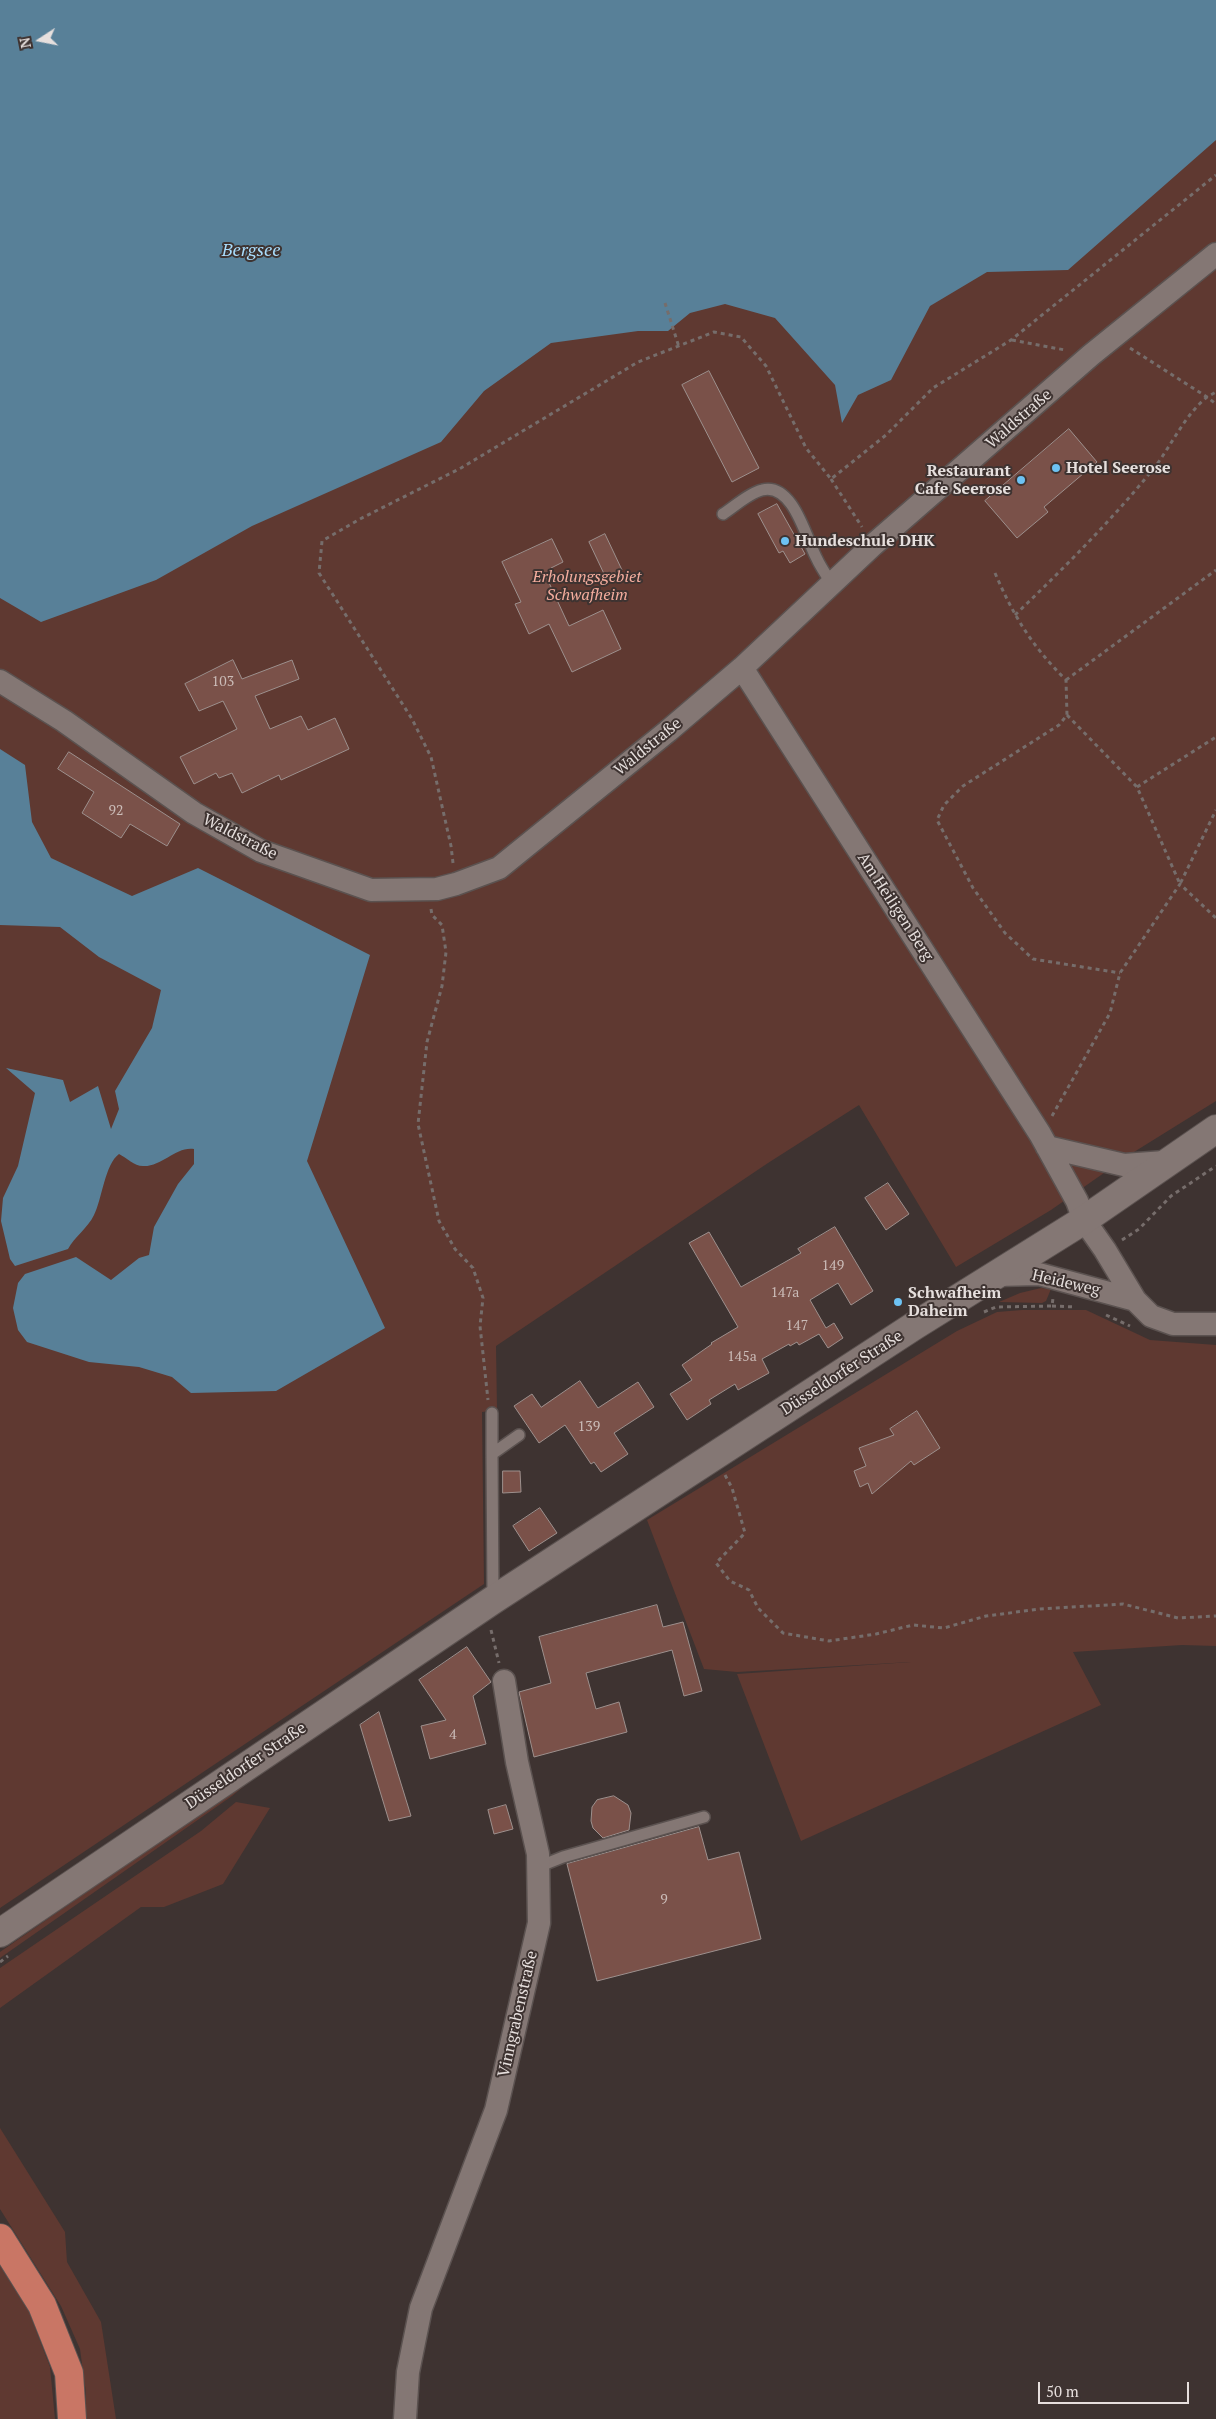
<!DOCTYPE html>
<meta charset="utf-8">
<style>
body{margin:0}
#map{position:relative;width:1216px;height:2419px;overflow:hidden;background:#3e3331;font-family:"PT Serif",serif}
canvas{display:block}
.north{position:absolute;left:15px;top:15px;width:50px;height:50px;-webkit-text-stroke:4px #3e3331;paint-order:stroke;rotate:259deg;font-size:14px;font-weight:700;line-height:20px;text-align:center;color:#e6dfdd}
.north::after{content:'';display:block;margin:auto;width:18px;height:22px;background:#e6dfdd;clip-path:polygon(50% 0,100% 100%,50% 72%,0 100%)}
.scale{position:absolute;left:1038px;top:2382px;width:151px;height:22px;box-sizing:border-box;border:2px solid #e6dfdd;border-top:0;padding-left:6px;font-size:15px;line-height:18px;white-space:nowrap;color:#e6dfdd;-webkit-text-stroke:4px #3e3331;paint-order:stroke}
</style>
<div id="map">
<canvas width="1216" height="2419"></canvas>
<div class="north">N</div>
<div class="scale">50 m</div>
</div>
<script>
const ctx = document.querySelector('canvas').getContext('2d');
ctx.lineJoin = 'round';
function paint(path, color) {
  ctx.fillStyle = color;
  ctx.fill(path, 'evenodd');
}
function strokePath(path, color, width, dash) {
  ctx.strokeStyle = color;
  ctx.lineWidth = width;
  ctx.lineCap = dash ? 'butt' : 'round';
  ctx.setLineDash(dash || []);
  ctx.stroke(path);
}
function drawText(font, color, halo, rows, align = 'center') {
  ctx.font = font + ' "PT Serif",serif';
  ctx.lineWidth = 4;
  ctx.setLineDash([]);
  ctx.textBaseline = 'middle';
  ctx.strokeStyle = halo;
  ctx.fillStyle = color;
  for (const [text, x, y, turn = 0] of rows) {
    ctx.save();
    ctx.translate(x, y);
    ctx.rotate((+turn || 0) * Math.PI / 180);
    ctx.textAlign = isNaN(turn) ? turn : align;
    if (halo) ctx.strokeText(text, 0, 0);
    ctx.fillText(text, 0, 0);
    ctx.restore();
  }
}
const green = new Path2D(`
 M0,0H1216V1101L1134,1152L1051,1210L956,1267L859,1105L768,1163L496,1346L497,1410L482,1412L484,1584L0,1908Z
 M1041,1288L1051,1289L1046,1301L1042,1303L999,1302L1020,1293Z
 M1022,1310H1086L1150,1340L1216,1345V1646L1182,1645L1073,1652L1101,1705L801,1841L737,1674L911,1662L737,1672L704,1669L647,1520L957,1331L997,1312Z
 M266,1768L232,1796L0,1958V1952Z
 M236,1802L270,1808L223,1884L164,1907H141L0,2008V1968L201,1831Z
 M0,2128L65,2232L67,2262L101,2322L116,2419H85L86,2393L80,2349L61,2306L0,2209Z
 M0,2266L29,2312L50,2367L55,2419H0Z`);
const water = new Path2D(`
 M0,0H1216V140L1068,270L987,272L930,306L891,380L858,395L842,423L835,385L775,318L725,304L690,313L668,331H638L551,343L484,391L441,442L252,526L156,580L41,622L0,598Z
 M0,749L25,765L32,822L51,858L132,896L198,868L370,955L307,1161L385,1328L276,1391L191,1393L172,1377L139,1367L89,1362L27,1342L18,1330L13,1308L18,1283L25,1274L76,1257L111,1280L139,1258L149,1255L154,1227L178,1184L194,1164V1149C176,1146 162,1167 143,1166C134,1166 127,1158 119,1154C105,1164 102,1199 94,1215C88,1228 74,1237 68,1249L15,1266L10,1259L1,1221L3,1198L18,1166L35,1093L6,1068L63,1080L70,1102L98,1086L111,1129L119,1109L115,1091L152,1028L161,990L99,957L60,927L0,925Z`);
const building = new Path2D(`
 M709,371L759,468L732,482L682,385Z
 M1069,429L1097,462L1044,507L1048,512L1017,538L985,501Z
 M777,504L805,554L790,563L783,551L779,553L758,514Z
 M605,534L622,570L606,578L589,542Z
 M552,539L563,562L551,568L552,571L545,574L569,626L603,610L621,649L572,672L549,624L529,634L515,604L521,602L502,562Z
 M233,660L242,679L292,660L299,679L255,696L270,729L301,716L308,730L335,718L349,749L281,780L279,775L242,793L232,773L219,778L216,773L194,784L180,757L237,729L223,701L199,711L185,684Z
 M69,752L180,824L167,846L130,824L121,838L82,813L94,792L58,769Z
 M888,1183L909,1214L886,1230L865,1198Z
 M835,1227L873,1291L851,1305L838,1283L810,1300L826,1328L834,1323L843,1338L828,1348L819,1334L799,1345L797,1342L790,1346L789,1344L762,1359L769,1373L738,1390L735,1384L709,1400L711,1404L687,1420L670,1394L692,1380L682,1365L712,1344L711,1343L738,1327L689,1243L709,1232L741,1287L801,1253L798,1249Z
 M580,1381L598,1408L638,1382L654,1407L614,1433L628,1454L601,1472L594,1462L591,1464L565,1425L539,1443L514,1406L532,1394L541,1407Z
 M917,1411L940,1448L914,1465L911,1461L872,1494L868,1483L860,1487L854,1471L866,1466L859,1448L894,1435L890,1429Z
 M503,1471H520L521,1492L503,1493Z
 M540,1508L557,1533L529,1551L513,1526Z
 M657,1605L663,1627L683,1622L702,1691L684,1696L672,1650L586,1673L596,1709L619,1702L627,1732L534,1757L519,1692L551,1683L539,1637Z
 M467,1647L491,1682L473,1696L486,1744L430,1759L421,1726L446,1720L419,1680Z
 M379,1712L411,1816L389,1821L360,1725Z
 M614,1796L628,1805L631,1813L629,1830L603,1838L593,1828L591,1821L592,1807L597,1800Z
 M506,1805L513,1829L494,1834L488,1810Z
 M699,1827L708,1860L739,1852L761,1939L597,1981L567,1864Z`);
const path = new Path2D(`
 M665,303L679,347
 M1012,340L1065,350
 M1130,348L1207,397L1216,392
 M831,479L862,527
 M995,573C1014,617 1032,646 1066,680L1067,715L1059,725L963,786L944,805L937,820L973,888L1005,933L1033,959L1120,973
 M1015,615C1062,570 1108,524 1150,473C1171,448 1182,418 1207,397L1216,404
 M1066,680L1216,570
 M1067,715L1137,787L1180,884L1216,810
 M1137,787L1216,737
 M453,863L451,846L431,757L412,719L319,573L322,541L360,519L461,468L638,362L714,332L741,337L766,366L806,448L831,479L886,435L933,388L1011,340L1216,175
 M431,909L432,915L442,925L446,952L442,986L427,1042L418,1124L439,1221L455,1249L473,1268L483,1298L480,1326L488,1400
 M1052,1116L1110,1013L1120,973L1180,884L1216,918
 M1122,1240L1139,1229L1171,1196L1216,1166
 M1052,1306L1076,1307
 M984,1312L996,1307L1052,1306L1053,1298
 M1106,1315L1130,1326
 M725,1475L732,1488L745,1533L716,1563L730,1581L749,1590L758,1608L783,1633L829,1641L876,1634L913,1625L944,1628L986,1616L1040,1609L1123,1604L1178,1618L1216,1616
 M491,1630L499,1663
 M0,1962L8,1956`);
const lane = new Path2D(`
 M723,514C734,507 749,493 762,490C793,482 806,538 816,557C820,566 826,575 832,584
 M492,1454V1413
 M493,1598L492,1454L519,1435
 M538,1867L563,1857L704,1817`);
const street = new Path2D(`
 M742,668L1040,1134L1077,1201L1084,1220L1105,1250L1135,1300L1151,1316L1173,1324H1216
 M0,681L64,721L194,813L261,851L371,890L437,889L456,884L499,868L668,731L742,668L873,545L1091,355L1216,254
 M1047,1147L1124,1165L1165,1162
 M996,1275L1039,1274L1135,1300
 M405,2419L408,2372L421,2308L496,2110L539,1923L538,1854L517,1762L504,1681`);
const secondary = new Path2D(`
 M0,1933L493,1600L914,1326L1084,1220L1216,1129`);
const highway = new Path2D(`
 M0,2238L42,2305L69,2373L72,2419`);
const markers = [
 [1056,468,5,"#6dc2f3"],
 [1021,480,5,"#6dc2f3"],
 [785,541,5,"#6dc2f3"],
 [898,1302,5,"#6dc2f3"]
];
const numberNames = [
 ["103",223,682],
 ["92",116,811],
 ["149",833,1266],
 ["147a",785,1293],
 ["147",797,1326],
 ["145a",742,1357],
 ["139",589,1427],
 ["4",453,1735],
 ["9",664,1900]
];
const streetNames = [
 ["Waldstraße",1019,419,-41],
 ["Waldstraße",648,747,-39],
 ["Waldstraße",240,837,27],
 ["Am Heiligen Berg",895,907,57],
 ["Heideweg",1066,1283,13],
 ["Düsseldorfer Straße",842,1373,-33],
 ["Düsseldorfer Straße",246,1766,-34],
 ["Vinngrabenstraße",518,2014,-77]
];
const poiNames = [
 ["Hotel Seerose",1066,468],
 ["Restaurant",1011,471,"right"],
 ["Cafe Seerose",1011,489,"right"],
 ["Hundeschule DHK",795,541],
 ["Schwafheim",908,1293],
 ["Daheim",908,1311]
];
const parkNames = [
 ["Erholungsgebiet",587,577],
 ["Schwafheim",587,595]
];
const waterNames = [
 ["Bergsee",251,251]
];
paint(green, '#5f3931');
paint(water, '#588098');
paint(building, '#7a5149');
strokePath(building, '#9d908d', 1);
strokePath(lane, '#5b5250', 14);
strokePath(street, '#5b5250', 25);
strokePath(secondary, '#5b5250', 30);
strokePath(highway, '#5b5250', 30);
strokePath(path, '#766d6b', 3, [4, 4]);
strokePath(lane, '#847774', 11);
strokePath(street, '#847774', 22);
strokePath(secondary, '#847774', 28);
strokePath(highway, '#c97665', 28);
for (const [x, y, r, color] of markers) {
  const dot = new Path2D();
  dot.arc(x, y, r, 0, 2 * Math.PI);
  ctx.fillStyle = color;
  ctx.fill(dot);
  strokePath(dot, '#3e3331', 2);
}
drawText('14px', '#cbbcb8', null, numberNames);
drawText('16px', '#e6dfdd', '#3e3331', streetNames);
drawText('bold 16px', '#e6dfdd', '#3e3331', poiNames, 'left');
drawText('italic 16px', '#f5ad9e', '#3e3331', parkNames);
drawText('italic 18px', '#a9ddfd', '#3e3331', waterNames);
</script>
